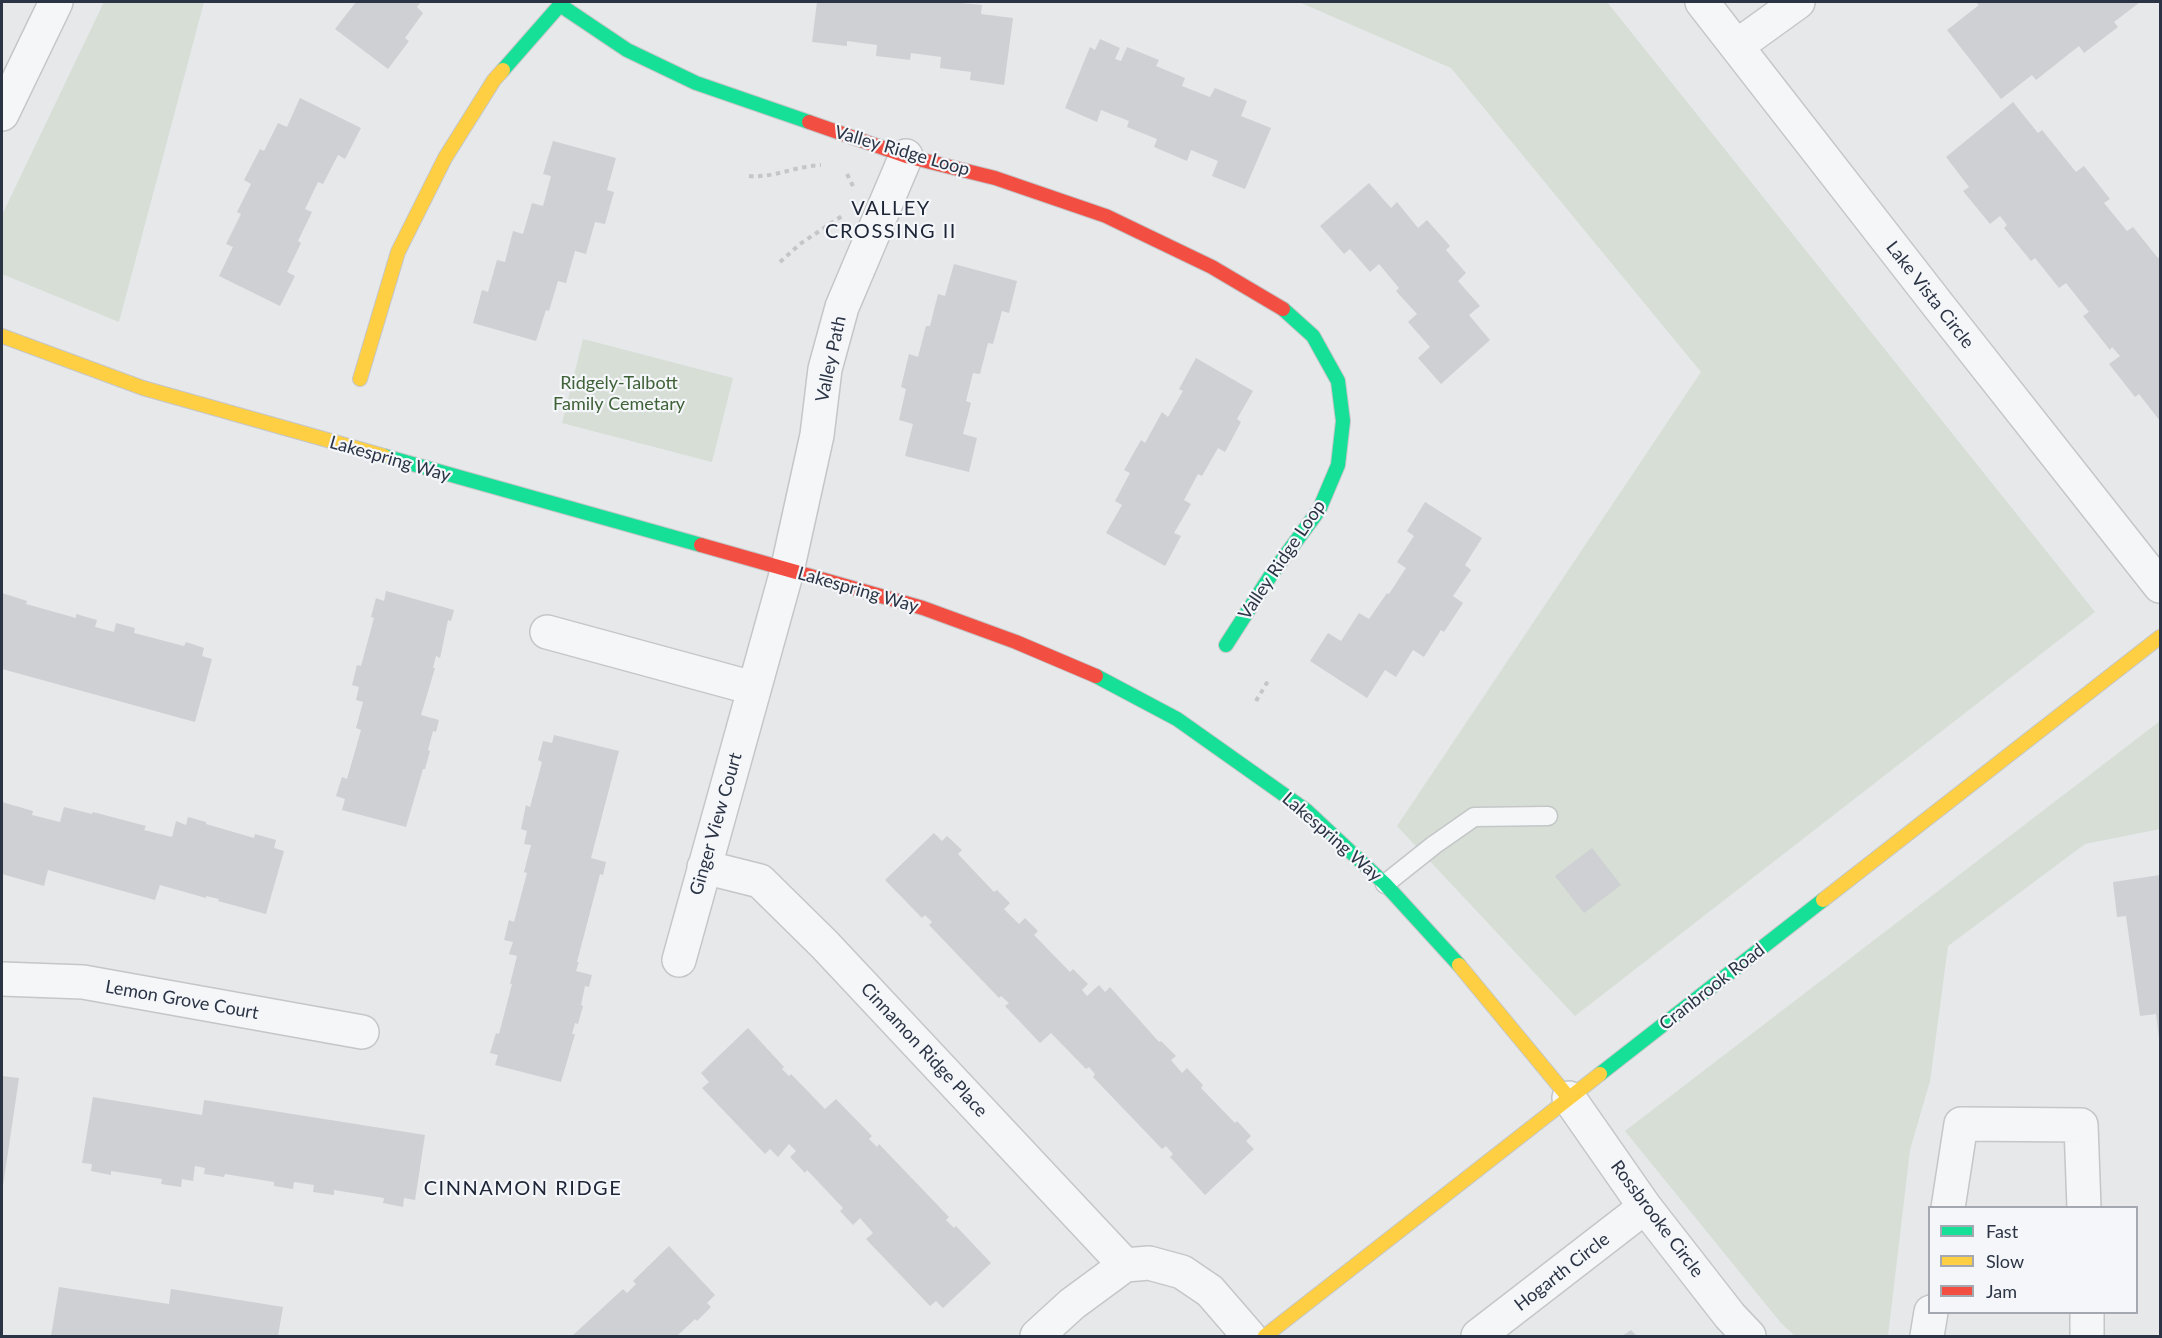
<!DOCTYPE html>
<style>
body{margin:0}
#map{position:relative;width:2162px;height:1338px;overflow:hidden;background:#e6e8ea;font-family:Lato,sans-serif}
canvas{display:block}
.frame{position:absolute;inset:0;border:3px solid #2b3445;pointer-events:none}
.legend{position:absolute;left:1928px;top:1206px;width:210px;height:108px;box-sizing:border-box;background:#f4f6f9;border:2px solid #a4a8b1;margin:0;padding:8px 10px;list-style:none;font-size:18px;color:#2b3445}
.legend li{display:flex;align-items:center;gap:12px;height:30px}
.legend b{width:30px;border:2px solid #a4a8b1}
</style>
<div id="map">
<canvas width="2162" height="1338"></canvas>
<div class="frame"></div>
<ul class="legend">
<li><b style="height:8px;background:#16e098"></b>Fast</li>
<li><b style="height:8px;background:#ffcf43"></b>Slow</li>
<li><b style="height:8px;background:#f24e42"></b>Jam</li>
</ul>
</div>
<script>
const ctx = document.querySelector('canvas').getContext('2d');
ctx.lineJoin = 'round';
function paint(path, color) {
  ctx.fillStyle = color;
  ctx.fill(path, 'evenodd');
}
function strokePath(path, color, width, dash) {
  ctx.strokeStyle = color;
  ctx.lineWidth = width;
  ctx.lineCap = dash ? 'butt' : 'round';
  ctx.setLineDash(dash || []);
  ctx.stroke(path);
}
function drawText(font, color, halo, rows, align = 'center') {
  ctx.font = font + ' Lato,sans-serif';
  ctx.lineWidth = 4.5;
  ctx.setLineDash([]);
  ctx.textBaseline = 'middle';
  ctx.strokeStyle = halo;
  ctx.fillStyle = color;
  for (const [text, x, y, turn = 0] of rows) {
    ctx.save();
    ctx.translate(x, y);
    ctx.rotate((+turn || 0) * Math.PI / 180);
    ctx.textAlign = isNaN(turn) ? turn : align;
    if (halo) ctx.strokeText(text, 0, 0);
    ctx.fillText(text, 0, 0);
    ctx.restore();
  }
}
const green = new Path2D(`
 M104,2H204L119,322L2,274V215Z
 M1299,2H1607L2095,612L1575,1016L1397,826L1701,372L1451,68Z
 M583,339L733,378L712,462L562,423Z
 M2160,721V829L2085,844L1948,946L1930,1081L1910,1150L1888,1336H1795L1781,1323L1625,1131Z`);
const building = new Path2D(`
 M356,2H421L417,7L423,13L405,38L409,41L388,69L335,29Z
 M817,2H950L982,5L981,14L1013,18L1004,85L970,80L971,72L940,68L941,57L911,53L910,60L876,56L877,45L847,41V46L812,42Z
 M1975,2H2140L2114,22L2118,27L2084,53L2079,46L2036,80L2032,75L2001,99L1947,30L1979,5Z
 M1100,39L1120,48L1115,59L1121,61L1127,47L1159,60L1156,66L1185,78L1182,86L1210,97L1215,88L1247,101L1241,116L1271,128L1245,189L1212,176L1218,161L1191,150L1187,161L1154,147L1157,139L1127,127L1129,121L1101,110L1097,122L1065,108L1090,47L1095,50Z
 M300,98L361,128L345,159L338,155L323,184L318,182L305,209L312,212L298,241L301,243L287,272L295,276L280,306L219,276L233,247L226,244L241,214L237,212L251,184L244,180L260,149L264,151L278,123L287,127Z
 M2013,102L2038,133L2042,130L2076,172L2084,166L2110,199L2104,203L2127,231L2133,227L2158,258L2160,256V421L2139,394L2135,397L2109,364L2120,356L2112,347L2110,350L2083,316L2089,312L2066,283L2059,288L2035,258L2031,261L2004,228L2007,225L2000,216L1990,224L1963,191L1969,187L1946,157Z
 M553,141L616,158L607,190L614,192L605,224L595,222L586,254L575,251L566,283L558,281L549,311L546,310L536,341L473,323L482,290L488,292L497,260L505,262L513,231L523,234L532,203L543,206L551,176L543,174Z
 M1369,183L1391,208L1397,202L1418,228L1427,220L1450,246L1446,250L1466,273L1458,281L1480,306L1469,315L1490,340L1441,384L1418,358L1430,347L1408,322L1417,314L1396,291L1399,288L1379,264L1370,272L1350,249L1344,254L1320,226Z
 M954,264L1017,281L1009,313L1002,311L993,344L988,343L980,374L973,373L966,401L971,403L963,434L977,438L969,472L905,456L913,424L899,420L906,389L901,387L909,354L918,357L926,326H930L938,294L945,296Z
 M1196,358L1253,391L1237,419L1241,422L1225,452L1218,448L1202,476L1198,474L1184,500L1191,504L1174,533L1181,536L1165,566L1106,533L1122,505L1115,501L1130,473L1124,470L1141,440L1145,443L1162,412L1168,417L1183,391L1179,389Z
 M1425,502L1482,538L1465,565L1471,570L1453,596L1463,603L1444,632L1441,630L1424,657L1413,650L1396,677L1385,670L1367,698L1310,661L1328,633L1341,641L1359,613L1369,619L1387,593L1389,594L1406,568L1397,562L1414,536L1407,531Z
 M386,591L454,610L451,621L448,620L440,658L436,656L433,668H435L421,715L439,720L436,732L433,731L428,750L430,751L425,769H423L406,827L342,810L345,799L336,796L342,777L347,779L361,730L356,728L363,702L356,700L359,687L352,685L357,665L361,666L374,618L371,617L376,598L384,601Z
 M2,593L27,601L26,604L76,618V614L97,620L95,627L114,632L116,623L135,628L134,633L184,646L186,642L204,648L202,656L212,659L195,722L2,669Z
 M554,735L619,751L591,858L606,862L603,875L600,874L577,962H579L576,971L592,975L589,987L585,986L581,1005L583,1006L578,1024L575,1023L572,1034H575L561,1082L495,1065L498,1055L490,1053L496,1033L499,1034L512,984H510L517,956L509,954L513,942L504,940L509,920L514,922L527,873L524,872L531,845L524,844L527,831L521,829L526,805L530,807L542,762L538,760L543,741L552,743Z
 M2,802L33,811L32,815L60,822L64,807L92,814L93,812L146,826L144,830L172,837L176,821L186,825L188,817L206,822V824L254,838L255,834L276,840L274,848L284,851L266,914L218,901L219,899L206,896V898L160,885L155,900L48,870L44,886L2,874Z
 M934,833L942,841L947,836L962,850L958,854L994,892L997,890L1010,903L1004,909L1019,924L1025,918L1038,931L1034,935L1070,972L1073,969L1088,984L1082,990L1087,996L1099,985L1105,992L1110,987L1159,1042L1161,1041L1176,1056L1171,1060L1182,1073L1187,1068L1203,1085L1201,1088L1235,1123L1237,1121L1251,1136L1246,1141L1254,1149L1205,1195L1170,1157L1173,1154L1166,1146L1162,1149L1093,1077L1095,1074L1089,1067L1086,1069L1051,1033L1040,1043L1005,1006L1009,1003L1001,996L999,998L929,925L932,922L925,915L922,918L885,880Z
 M1592,848L1621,885L1584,913L1555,876Z
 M2160,875V1038H2159L2156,1014L2140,1016L2126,916L2117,917L2113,882Z
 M748,1028L784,1067L782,1069L789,1076L791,1074L825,1109L836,1099L872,1136L869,1139L877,1147L879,1144L949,1217L946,1220L954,1228L956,1226L991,1263L943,1308L936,1301L930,1306L866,1239L873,1233L860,1218L853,1225L840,1211L843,1208L807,1170L805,1173L790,1157L796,1151L789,1144L778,1157L770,1149L765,1154L702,1088L709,1082L701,1073Z
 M2,1076L19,1078L3,1186H2Z
 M93,1097L202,1115L204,1100L425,1135L415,1200L404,1198L403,1207L383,1203L384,1198L334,1190V1195L313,1192L314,1185L294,1182L293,1189L274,1186V1182L225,1174L224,1177L204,1174L205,1168L195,1166L193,1181L182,1179L181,1187L161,1184L162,1179L111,1171V1175L91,1171L92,1164L82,1163Z
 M669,1246L715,1295L707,1303L711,1307L697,1321L695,1319L677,1336H572L623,1289L627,1293L636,1284L633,1281Z
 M59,1287L169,1304L171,1289L283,1307L278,1336H51Z
 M1631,1330L1637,1336H1622Z`);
const path = new Path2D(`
 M847,174L854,188
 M749,176C774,178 796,166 821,165
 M780,262L800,244L842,216
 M1256,701L1268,681`);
const lane = new Path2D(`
 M1385,884L1434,845L1474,817L1548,816`);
const street = new Path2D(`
 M1702,2L1938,305L2160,586
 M1737,46L1798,2
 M2,114L56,2
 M547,632L753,688
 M704,867L760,881L825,945L1125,1265
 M679,960L787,571L817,435L825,369L842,307L906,156
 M2,979L83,982L362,1032
 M1569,1098L1645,1207L1730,1316L1749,1336
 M1948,1208L1961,1124L2081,1125L2084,1208
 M2087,1312V1336
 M1037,1336L1072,1304L1125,1265L1149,1263L1182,1272L1210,1291L1249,1336
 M1478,1336L1645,1207
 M1927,1336L1931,1312`);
const fast = new Path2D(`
 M503,70L560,5L627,50L696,83L809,122
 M384,456L701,545
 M1226,645L1271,575L1319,510L1338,465L1343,421L1338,381L1313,336L1283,309
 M1096,676L1177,719L1307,811L1385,884L1459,965
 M1600,1074L1823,900`);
const slow = new Path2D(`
 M2,336L143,388L384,456
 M360,379L398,252L445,158L494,80L503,70
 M1823,900L2160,637
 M1459,965L1569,1098
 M1265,1336L1600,1074`);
const jam = new Path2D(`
 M809,122L906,156L995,178L1106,216L1212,267L1283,309
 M701,545L923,608L1016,642L1096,676`);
const streetNames = [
 ["Valley Ridge Loop",902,151,16],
 ["Lake Vista Circle",1930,295,52],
 ["Valley Path",831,359,-78],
 ["Lakespring Way",390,459,16],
 ["Valley Ridge Loop",1282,560,-56],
 ["Lakespring Way",858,590,16],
 ["Ginger View Court",716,824,-74],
 ["Lakespring Way",1332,837,41],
 ["Cranbrook Road",1712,987,-38],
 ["Lemon Grove Court",182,1000,10],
 ["Cinnamon Ridge Place",924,1050,47],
 ["Rossbrooke Circle",1657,1219,53],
 ["Hogarth Circle",1562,1272,-38]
];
const parkNames = [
 ["Ridgely-Talbott",619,383],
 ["Family Cemetary",619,404]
];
const neighbourhoodNames = [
 ["VALLEY",891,209],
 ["CROSSING II",891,232],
 ["CINNAMON RIDGE",523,1189]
];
paint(green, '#d6ded6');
paint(building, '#ced0d3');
strokePath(lane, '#c4c6c8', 21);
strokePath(street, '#c4c6c8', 36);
strokePath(fast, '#c4c6c8', 16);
strokePath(slow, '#c4c6c8', 16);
strokePath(jam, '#c4c6c8', 16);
strokePath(path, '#c5c6ca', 4, [4.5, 4.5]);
strokePath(lane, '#f5f6f7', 18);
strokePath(street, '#f5f6f7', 33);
strokePath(fast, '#16e098', 14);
strokePath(slow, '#ffcf43', 14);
strokePath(jam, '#f24e42', 14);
drawText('18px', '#2b3445', '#f4f6f9', streetNames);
drawText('18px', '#3f6138', '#f4f6f9', parkNames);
ctx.letterSpacing = '1.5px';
drawText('20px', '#1d2536', '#f4f6f9', neighbourhoodNames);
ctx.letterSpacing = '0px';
</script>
